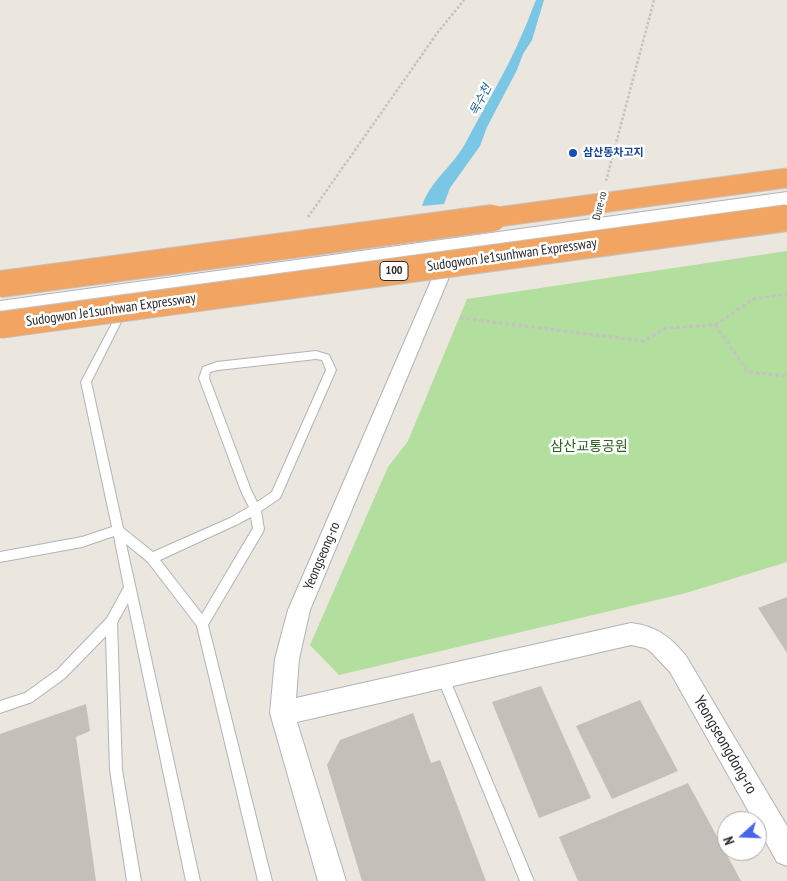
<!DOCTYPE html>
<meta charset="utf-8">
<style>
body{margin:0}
#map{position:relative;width:787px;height:881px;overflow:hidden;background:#ebe6de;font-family:"PT Sans Narrow",sans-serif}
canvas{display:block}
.north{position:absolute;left:717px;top:811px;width:50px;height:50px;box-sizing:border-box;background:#fff;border:1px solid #aaa;border-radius:50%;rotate:250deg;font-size:14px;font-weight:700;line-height:20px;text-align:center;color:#2a2a2a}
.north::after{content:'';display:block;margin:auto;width:18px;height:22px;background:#4a64ec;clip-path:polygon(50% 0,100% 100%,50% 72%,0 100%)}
</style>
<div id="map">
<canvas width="787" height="881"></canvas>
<div class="north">N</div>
</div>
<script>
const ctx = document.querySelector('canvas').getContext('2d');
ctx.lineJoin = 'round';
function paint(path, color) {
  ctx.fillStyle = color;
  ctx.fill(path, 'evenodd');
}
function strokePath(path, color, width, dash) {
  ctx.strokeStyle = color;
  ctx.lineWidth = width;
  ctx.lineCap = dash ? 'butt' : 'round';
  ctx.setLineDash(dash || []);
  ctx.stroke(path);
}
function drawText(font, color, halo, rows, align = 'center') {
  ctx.font = font + ' "PT Sans Narrow","Noto Sans KR",sans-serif';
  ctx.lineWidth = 5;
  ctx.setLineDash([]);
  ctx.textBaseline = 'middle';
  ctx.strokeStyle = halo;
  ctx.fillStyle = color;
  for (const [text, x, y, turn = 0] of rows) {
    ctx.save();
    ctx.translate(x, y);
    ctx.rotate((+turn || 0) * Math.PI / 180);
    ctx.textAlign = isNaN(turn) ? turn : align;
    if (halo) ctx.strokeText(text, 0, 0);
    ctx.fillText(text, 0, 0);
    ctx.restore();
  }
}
const green = new Path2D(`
 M787,251V562L686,593L339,675L310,645L388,467L408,441L467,299Z`);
const water = new Path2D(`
 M536,0H544L532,40L523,54L517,70L487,127L480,146L450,188L444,204L422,206C430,181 452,167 465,144C484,107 507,71 523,32C528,22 531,11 536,0Z`);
const building = new Path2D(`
 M787,597V653L758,608Z
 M541,686L591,798L539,818L492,702Z
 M640,700L678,771L612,799L576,726Z
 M86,704L90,731L76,737L96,881H0V734Z
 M413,713L431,763L440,760L486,881H362L327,765L340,740Z
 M688,783L741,881H578L559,837Z`);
const pathFar1 = new Path2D(`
 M606,181L654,0
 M308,217L438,32L464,0`);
const path = new Path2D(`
 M460,318L644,341L666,328L715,325L753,299L787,294
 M715,325L748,372L787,376`);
const lane = new Path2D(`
 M123,307L127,310L91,382L123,528L153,552L230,518L249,507L241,491L199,378L203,367L217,362L316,351L329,355L336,370L280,498L261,511L264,529L263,532L208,625L272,881H258L197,626L148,562L126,544L200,881H186L128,603L117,623L122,770L141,881H127L110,770L106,636L65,678L32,702L0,713V701L25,693L57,670L107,618L124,587L114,536L82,547L0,562V552L82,537L112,527L81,382L119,310ZM316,359L322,360L326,370L272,492L257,502L251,490L209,378L210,372L218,370ZM251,517L253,528L202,614L160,560L238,524Z
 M443,671L447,673L534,881H520L437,677L439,673Z`);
const street = new Path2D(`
 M451,247L457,249L459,253L310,610L299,659L296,698L631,623C656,626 671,637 686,656L787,826V866L777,862L757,826V821H754L670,672L650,651L645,648L631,645L297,722L346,881H318L270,713L275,659L288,610L443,253L445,249Z`);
const secondary = new Path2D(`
 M787,192V206L0,319V301Z`);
const highwayBridgeFar1 = new Path2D(`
 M483,219L787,178
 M780,219L787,218`);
const highwayBridge = new Path2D(`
 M0,284L493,218
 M0,325L787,218`);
const markers = [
 [573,153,5,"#1a4fb4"]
];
const farTransitnames = [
 ["삼산동차고지",583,153]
];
const farStreetnames = [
 ["Dure-ro",600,206,-76]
];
const farWaternames = [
 ["목수천",481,100,-63]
];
const shields = [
 [394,271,28]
];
const shieldNames = [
 ["100",394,271]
];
const streetNames = [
 ["Sudogwon Je1sunhwan Expressway",512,255,-8],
 ["Sudogwon Je1sunhwan Expressway",111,310,-8],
 ["Yeongseong-ro",322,556,-67]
];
const parkNames = [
 ["삼산교통공원",589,447]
];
const nearStreetnames = [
 ["Yeongseongdong-ro",725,745,60]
];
paint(green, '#b2de9e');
paint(water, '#79c6e5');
paint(building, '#c4c0b9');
strokePath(lane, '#b1b3bd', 2);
strokePath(street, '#b1b3bd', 2);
strokePath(secondary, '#b1b3bd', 2);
strokePath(pathFar1, '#c3c3c3', 2.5, [2.5, 2]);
strokePath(path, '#c3c3c3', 3, [4, 2.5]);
paint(lane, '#fff');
paint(street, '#fff');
paint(secondary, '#fff');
strokePath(highwayBridgeFar1, '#c3c3c3', 21, []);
strokePath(highwayBridge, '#c3c3c3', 28, []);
strokePath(highwayBridgeFar1, '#f2a462', 19);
strokePath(highwayBridge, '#f2a462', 26);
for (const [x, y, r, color] of markers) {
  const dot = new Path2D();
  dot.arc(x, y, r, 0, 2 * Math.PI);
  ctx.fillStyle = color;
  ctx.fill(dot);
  strokePath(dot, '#fff', 2);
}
drawText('bold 11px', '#164399', '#fff', farTransitnames, 'left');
drawText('11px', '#2a2a2a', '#fff', farStreetnames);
drawText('italic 12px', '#186491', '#fff', farWaternames);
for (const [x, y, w] of shields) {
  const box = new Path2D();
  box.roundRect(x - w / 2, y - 9.5, w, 19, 4);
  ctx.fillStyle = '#fff';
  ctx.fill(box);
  strokePath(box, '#2a2a2a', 1);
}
drawText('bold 12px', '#2a2a2a', null, shieldNames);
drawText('14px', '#2a2a2a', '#fff', streetNames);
drawText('14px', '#2c6220', '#fff', parkNames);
drawText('16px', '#2a2a2a', '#fff', nearStreetnames);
</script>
